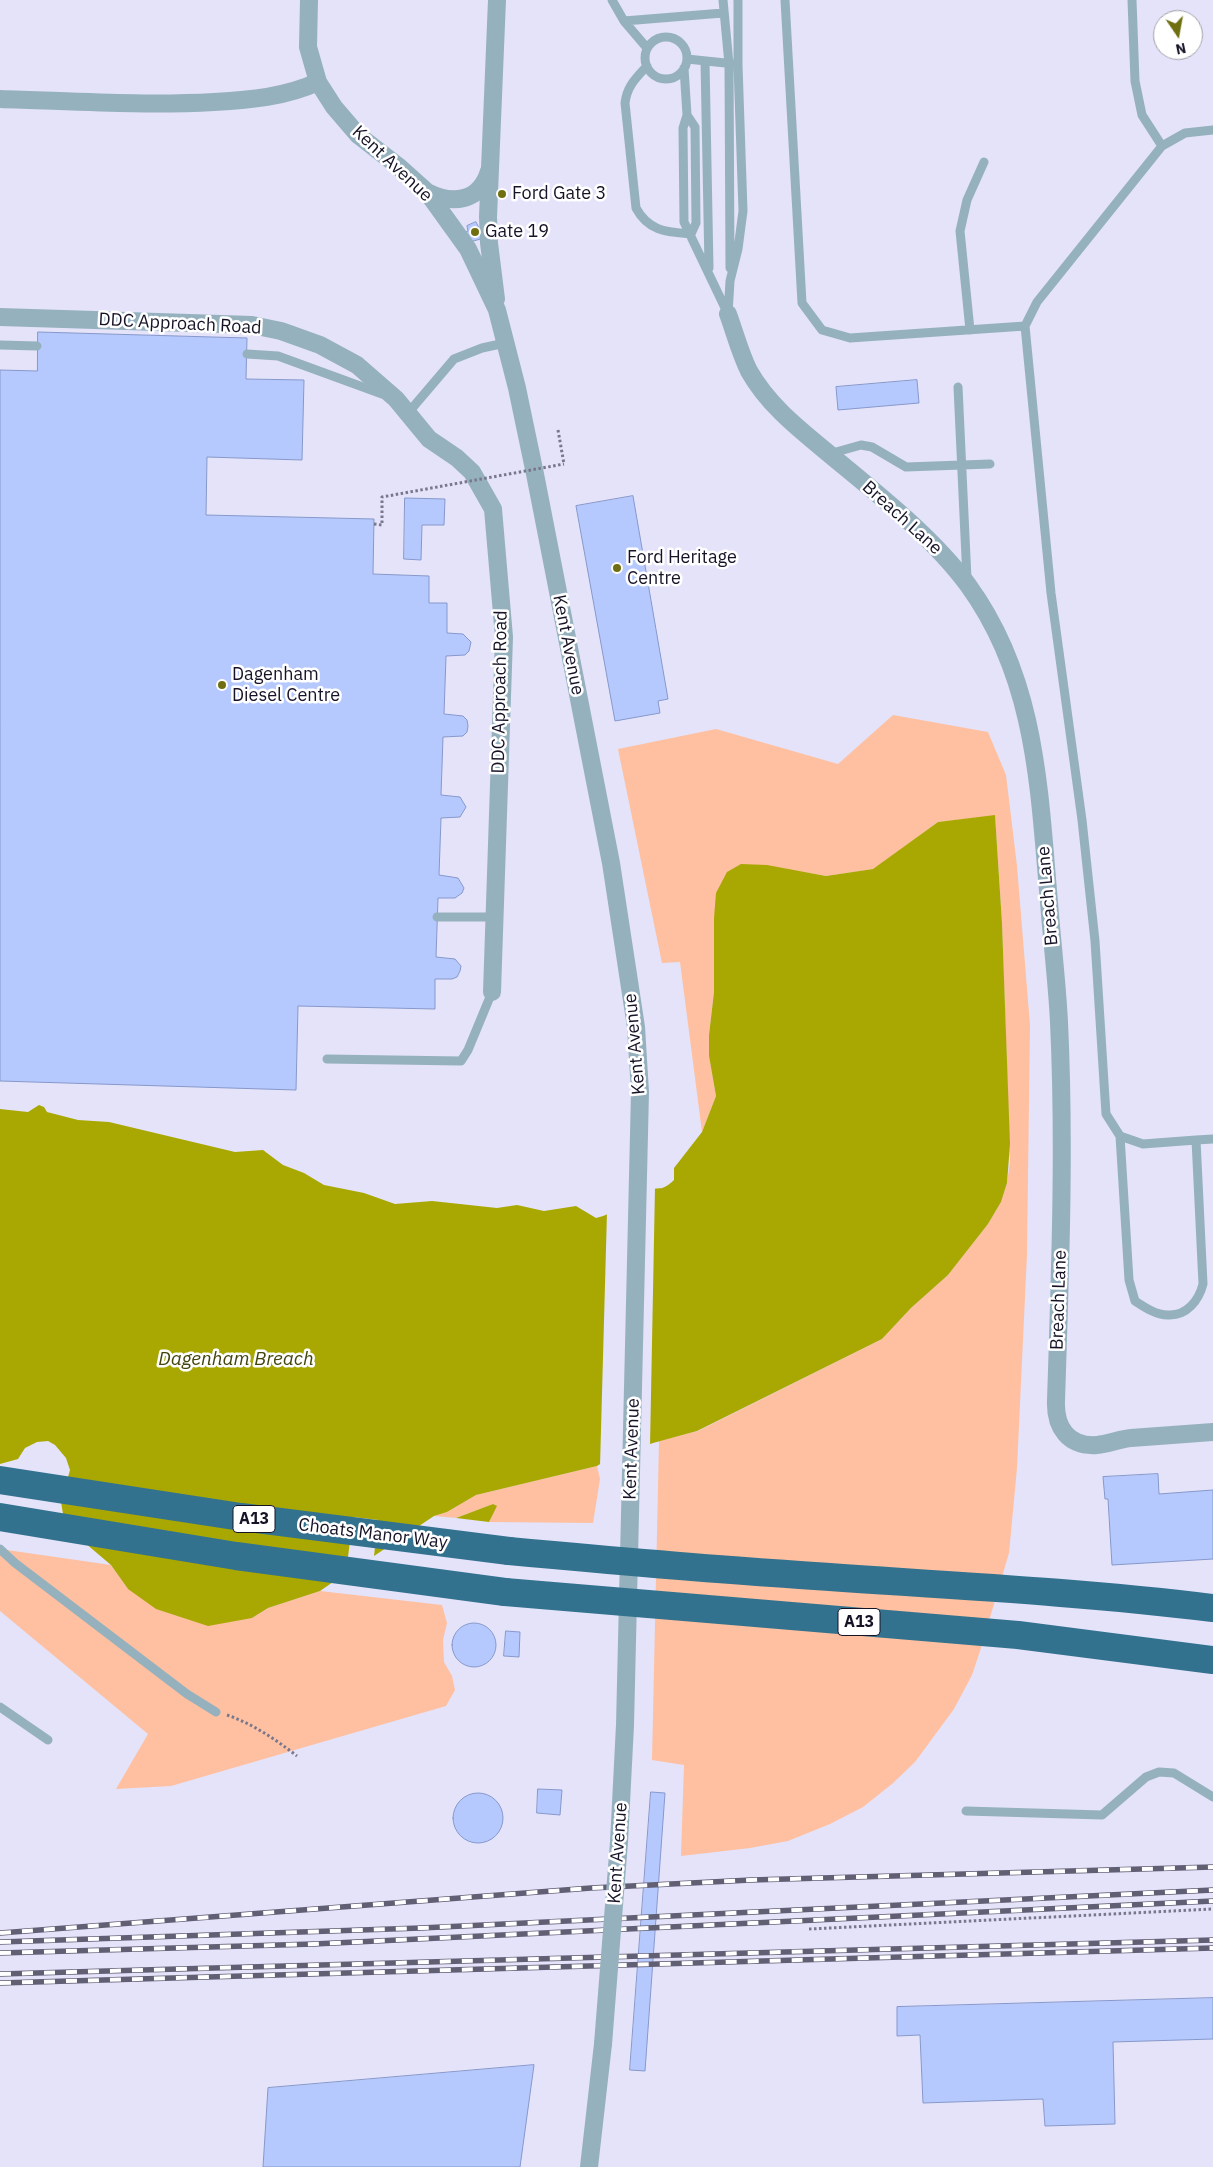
<!DOCTYPE html>
<style>
body{margin:0}
#map{position:relative;width:1213px;height:2167px;overflow:hidden;background:#e4e3fa;font-family:"IBM Plex Sans",sans-serif}
canvas{display:block}
.north{position:absolute;left:1153px;top:10px;width:50px;height:50px;box-sizing:border-box;background:#fff;border:1px solid #a2a1a9;border-radius:50%;rotate:168deg;font-size:14px;font-weight:700;line-height:20px;text-align:center;color:#161327}
.north::after{content:'';display:block;margin:auto;width:18px;height:22px;background:#6f6e10;clip-path:polygon(50% 0,100% 100%,50% 72%,0 100%)}
</style>
<div id="map">
<canvas width="1213" height="2167"></canvas>
<div class="north">N</div>
</div>
<script>
const ctx = document.querySelector('canvas').getContext('2d');
ctx.lineJoin = 'round';
function paint(path, color) {
  ctx.fillStyle = color;
  ctx.fill(path, 'evenodd');
}
function strokePath(path, color, width, dash) {
  ctx.strokeStyle = color;
  ctx.lineWidth = width;
  ctx.lineCap = dash ? 'butt' : 'round';
  ctx.setLineDash(dash || []);
  ctx.stroke(path);
}
function drawText(font, color, halo, rows, align = 'center') {
  ctx.font = font + ' "IBM Plex Sans",sans-serif';
  ctx.lineWidth = 5;
  ctx.setLineDash([]);
  ctx.textBaseline = 'middle';
  ctx.strokeStyle = halo;
  ctx.fillStyle = color;
  for (const [text, x, y, turn = 0] of rows) {
    ctx.save();
    ctx.translate(x, y);
    ctx.rotate((+turn || 0) * Math.PI / 180);
    ctx.textAlign = isNaN(turn) ? turn : align;
    if (halo) ctx.strokeText(text, 0, 0);
    ctx.fillText(text, 0, 0);
    ctx.restore();
  }
}
const green = new Path2D(`
 M893,715L988,732L1006,775L1017,866L1030,1025L1027,1254L1017,1468L1009,1553L981,1648L972,1675L954,1709L915,1762L892,1784L863,1807L830,1824L788,1841L750,1848L681,1856L684,1765L652,1760L659,1441L698,1431L882,1339L911,1308L948,1275L988,1224L1001,1202L1007,1183L1010,1162L1002,923L995,816L938,822L874,869L826,876L804,872L714,918V992L709,1035V1056L716,1096L702,1132L680,962L662,963L618,749L716,729L838,764Z
 M597,1466L600,1479L593,1523L489,1522L496,1506L493,1504L456,1518L434,1516L447,1512L476,1495Z
 M0,1549L111,1565L128,1589L252,1618L268,1608L320,1591L442,1605L447,1623L443,1640L444,1662L452,1676L455,1690L446,1706L171,1786L116,1789L148,1734L0,1611Z`);
const water = new Path2D(`
 M995,815L1002,923L1010,1144L1007,1183L1001,1202L988,1224L948,1275L911,1308L882,1339L697,1431L653,1443L608,1459L597,1466L476,1495L447,1512L434,1516L374,1556L378,1520L353,1517L346,1573L320,1591L268,1608L252,1618L208,1626L156,1609L128,1589L111,1565L65,1526L61,1502L70,1470L66,1458L55,1445L48,1441L37,1442L25,1448L18,1459L0,1464V1109L28,1112L39,1105L44,1107L47,1112L78,1120L109,1122L235,1152L263,1150L283,1165L304,1173L324,1185L364,1193L395,1204L432,1201L497,1208L517,1205L544,1211L576,1206L596,1218C616,1214 630,1198 649,1191C662,1185 660,1193 674,1180V1168L702,1132L716,1096L709,1056V1035L714,992V918L716,893L727,872L741,864L767,865L826,876L873,869L938,822Z
 M493,1504L497,1506L489,1522L456,1518Z`);
const pier = new Path2D(`
 M655,1187L650,1446L600,1466L607,1212L649,1188Z`);
const building = new Path2D(`
 M476,222L484,238L470,242L463,233L468,231L467,226Z
 M38,332L247,338L246,379L304,380L302,460L207,457L206,515L374,519L373,574L429,576V603H447V633L463,634L471,642L469,651L465,655L446,656L444,714L463,716L467,720L468,726L467,732L463,736L443,737L441,795L460,797L466,807L460,817L441,818L439,875L458,878L464,888L462,893L455,898H438L436,957L455,959L461,966L460,971L457,977L452,979H435V1009L298,1006L296,1090L0,1081V370L37,371Z
 M917,380L919,403L838,410L836,387Z
 M633,496L668,699L658,701L660,713L615,721L576,506Z
 M405,498L445,499L444,525H422L421,560L404,559Z
 M1158,1474L1159,1494L1213,1490V1559L1112,1565L1108,1499H1105L1103,1477Z
 M452 1645a22 22 0 1 1 44 0a22 22 0 1 1-44 0Z
 M506,1631L520,1632L519,1657L504,1656Z
 M538,1789L562,1790L560,1815L537,1813Z
 M651,1792L665,1793L645,2071L630,2070Z
 M453 1818a25 25 0 1 1 50 0a25 25 0 1 1-50 0Z
 M1213,1998V2039L1113,2042L1115,2124L1045,2126L1043,2099L923,2103L920,2035L897,2036V2007Z
 M534,2065L520,2167H263L268,2088Z`);
const path = new Path2D(`
 M558,430L564,464
 M227,1715C253,1724 275,1739 297,1756
 M809,1929L1213,1909`);
const lane = new Path2D(`
 M612,0L624,21L647,48
 M723,0L729,64L730,268
 M785,0L802,303L822,330L850,338L1025,326L1051,593L1082,820L1095,941L1106,1114L1120,1136L1143,1144L1196,1140
 M1132,0L1135,81L1142,115L1162,146
 M624,21L723,13
 M645 58a21 21 0 1 1 42 0a21 21 0 1 1-42 0Z
 M687,59L735,64
 M705,61L709,268
 M647,66C636,78 627,86 625,103L636,208C649,232 668,232 691,234
 M684,68L687,115L683,128L684,222L727,312
 M687,115L695,127L696,223L691,234
 M728,314L730,281L738,249L743,211L738,65V0
 M1025,326L1037,302L1162,146L1185,133L1213,130
 M970,330L960,231L967,200L984,162
 M0,345L37,346
 M247,354L278,356L382,394
 M958,387L967,579
 M408,413L454,359L482,348L505,343
 M829,454L861,445L872,447L906,467L990,464
 M437,917H495
 M327,1059L461,1061L468,1050L492,992
 M1120,1136L1129,1280L1135,1301C1144,1307 1156,1315 1168,1315C1187,1316 1199,1300 1203,1284L1196,1140L1213,1139
 M0,1549L15,1563L187,1694L216,1712
 M0,1707L48,1740
 M966,1811L1102,1815L1146,1777L1159,1772L1174,1773L1213,1797`);
const street = new Path2D(`
 M309,0L308,47L318,82L334,107L358,135L398,166L427,192L468,249L497,310L517,388L535,474L611,863L636,1027L640,1092L625,1725L619,1842
 M0,99C71,101 143,106 214,102C250,100 285,97 318,82
 M427,192C452,205 480,202 489,171
 M496,299L489,243L488,217L497,0
 M728,314C735,333 740,353 749,371C768,405 799,429 828,453C875,492 932,536 968,585C1037,680 1039,790 1049,902C1052,942 1057,982 1059,1022C1065,1148 1060,1275 1056,1401C1055,1427 1068,1447 1097,1445C1108,1444 1120,1439 1131,1438C1158,1436 1186,1434 1213,1432
 M0,317L252,325L281,331L320,345L357,365L396,399L429,439L457,458L472,472L493,509L504,637L492,992
 M589,2167L603,2044`);
const highway = new Path2D(`
 M0,1480L241,1517L509,1551
 M0,1517L236,1556L505,1592`);
const rail = new Path2D(`
 M0,1933L591,1888L751,1880L1213,1867
 M0,1942L421,1928L1213,1890
 M0,1953L314,1944L1213,1901
 M0,1974L1213,1940
 M0,1983L1213,1948`);
const pathBridge = new Path2D(`
 M374,524L382,525V497L564,464`);
const streetBridge = new Path2D(`
 M603,2044L619,1842`);
const highwayBridge = new Path2D(`
 M509,1551C596,1559 684,1567 772,1573C919,1584 1067,1590 1213,1608
 M505,1592L1018,1635L1213,1660`);
const markers = [
 [502,194,5,"#6f6e10"],
 [475,232,5,"#6f6e10"],
 [617,568,5,"#6f6e10"],
 [222,685,5,"#6f6e10"]
];
const shields = [
 [254,1519,42],
 [859,1622,42]
];
const shieldNames = [
 ["A13",254,1519],
 ["A13",859,1622]
];
const streetNames = [
 ["Kent Avenue",392,164,43],
 ["DDC Approach Road",180,324,3],
 ["Breach Lane",902,518,42],
 ["Kent Avenue",568,645,79],
 ["DDC Approach Road",500,692,-89],
 ["Breach Lane",1048,896,-95],
 ["Kent Avenue",635,1044,-95],
 ["Breach Lane",1059,1300,-88],
 ["Kent Avenue",632,1449,-88],
 ["Choats Manor Way",373,1534,7],
 ["Kent Avenue",618,1853,-86]
];
const poiNames = [
 ["Ford Gate 3",512,194],
 ["Gate 19",485,232],
 ["Ford Heritage",627,558],
 ["Centre",627,579],
 ["Dagenham",232,675],
 ["Diesel Centre",232,696]
];
const waterNames = [
 ["Dagenham Breach",236,1360]
];
paint(green, '#fec0a0');
paint(water, '#a9a802');
paint(pier, '#e4e3fa');
paint(building, '#b6c9fe');
strokePath(building, '#8698ca', 1);
strokePath(path, '#79778c', 3, [2.5, 2.5]);
strokePath(lane, '#96b1be', 9);
strokePath(street, '#96b1be', 18);
strokePath(highway, '#33728e', 28);
strokePath(rail, '#615f74', 5.5);
strokePath(rail, '#fff', 4, [11]);
strokePath(pathBridge, '#79778c', 3, [2.5, 2.5]);
strokePath(streetBridge, '#96b1be', 18);
strokePath(highwayBridge, '#33728e', 28);
for (const [x, y, r, color] of markers) {
  const dot = new Path2D();
  dot.arc(x, y, r, 0, 2 * Math.PI);
  ctx.fillStyle = color;
  ctx.fill(dot);
  strokePath(dot, '#fff', 2);
}
for (const [x, y, w] of shields) {
  const box = new Path2D();
  box.roundRect(x - w / 2, y - 13.5, w, 27, 4);
  ctx.fillStyle = '#fff';
  ctx.fill(box);
  strokePath(box, '#161327', 1);
}
drawText('bold 16px', '#161327', null, shieldNames);
drawText('18px', '#161327', '#fff', streetNames);
drawText('18px', '#161327', '#fff', poiNames, 'left');
drawText('italic 19px', '#44440d', '#fff', waterNames);
</script>
